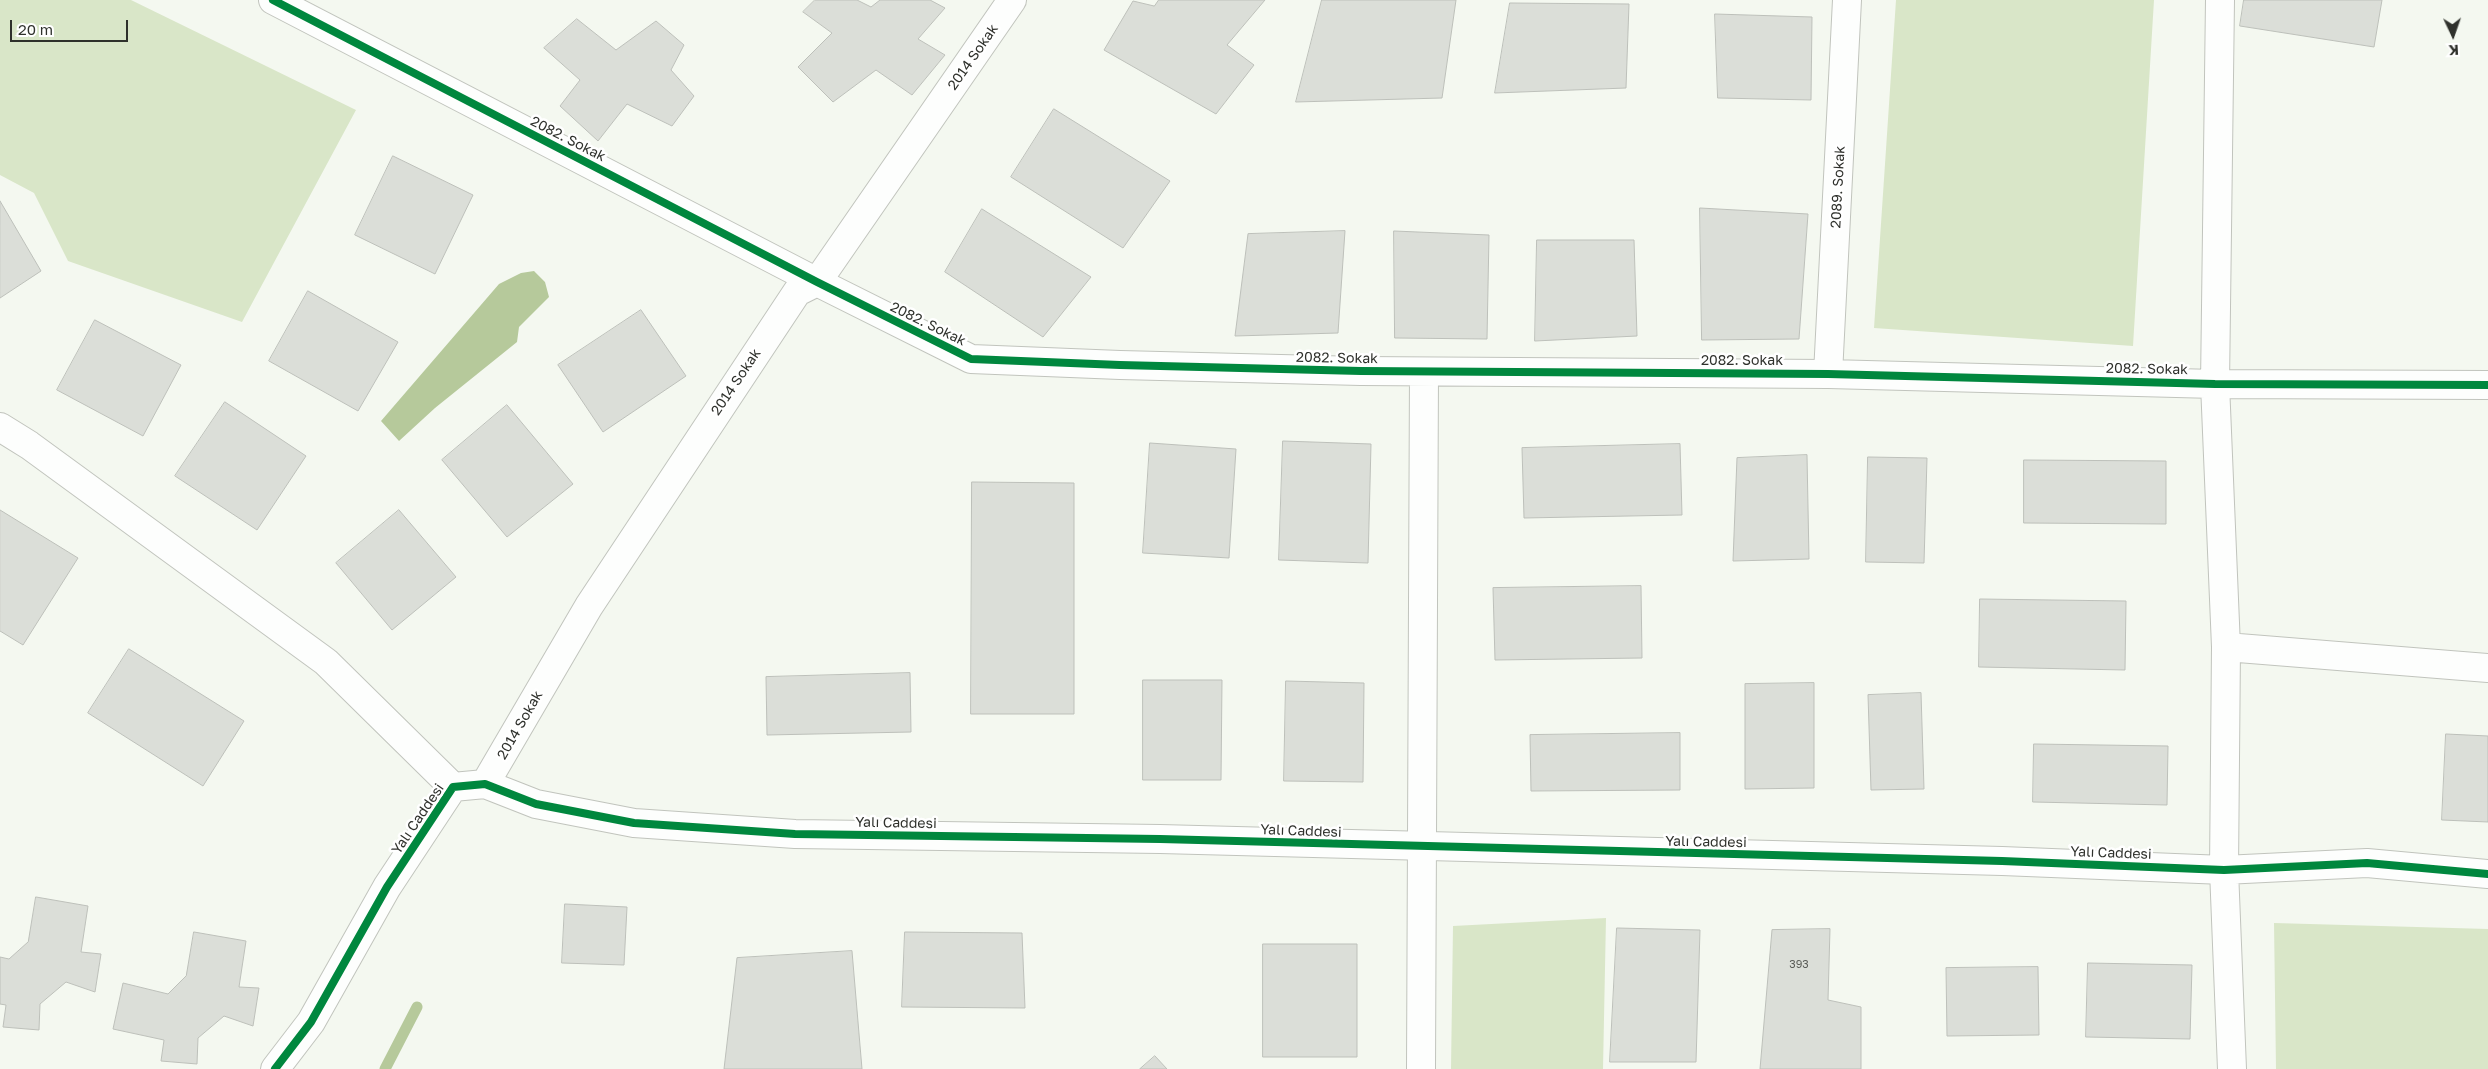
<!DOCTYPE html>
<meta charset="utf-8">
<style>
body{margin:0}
#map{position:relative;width:2488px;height:1069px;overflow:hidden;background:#f4f8f0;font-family:"Golos Text",sans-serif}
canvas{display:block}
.north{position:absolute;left:2428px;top:10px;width:50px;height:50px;-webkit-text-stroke:4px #fff;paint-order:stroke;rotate:177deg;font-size:14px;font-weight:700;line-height:20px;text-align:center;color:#2f312c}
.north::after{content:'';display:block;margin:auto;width:18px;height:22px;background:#2f312c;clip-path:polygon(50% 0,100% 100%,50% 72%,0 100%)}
.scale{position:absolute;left:10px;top:20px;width:118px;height:22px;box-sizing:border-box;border:2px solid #2f312c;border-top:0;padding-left:6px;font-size:15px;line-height:18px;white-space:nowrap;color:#2f312c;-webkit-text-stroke:4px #fff;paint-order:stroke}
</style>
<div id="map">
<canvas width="2488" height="1069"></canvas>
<div class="north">K</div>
<div class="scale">20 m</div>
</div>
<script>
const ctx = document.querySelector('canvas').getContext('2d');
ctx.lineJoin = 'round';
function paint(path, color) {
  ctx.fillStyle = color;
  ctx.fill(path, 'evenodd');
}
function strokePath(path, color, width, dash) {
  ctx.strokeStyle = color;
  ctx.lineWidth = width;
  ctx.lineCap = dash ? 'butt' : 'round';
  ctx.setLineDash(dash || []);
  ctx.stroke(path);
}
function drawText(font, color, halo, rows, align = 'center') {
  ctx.font = font + ' "Golos Text",sans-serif';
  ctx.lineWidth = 5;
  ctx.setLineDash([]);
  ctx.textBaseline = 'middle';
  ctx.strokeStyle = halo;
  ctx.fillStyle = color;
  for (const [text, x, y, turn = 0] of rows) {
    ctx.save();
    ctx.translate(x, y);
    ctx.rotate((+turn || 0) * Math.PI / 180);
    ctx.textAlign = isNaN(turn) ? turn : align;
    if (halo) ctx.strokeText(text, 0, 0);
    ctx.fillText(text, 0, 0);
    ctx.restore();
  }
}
const green = new Path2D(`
 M0,0H131L356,110L242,322L68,261L34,193L0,175Z
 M1896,0H2154L2133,346L1874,328Z
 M1606,918L1603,1069H1451L1453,926Z
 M2274,923L2488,929V1069H2276Z`);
const water = new Path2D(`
 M534,271L545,282L549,297L519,327L517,342L435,408L399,441L381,421L499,284L521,273Z`);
const stream = new Path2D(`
 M385,1069L417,1007`);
const building = new Path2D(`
 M815,0H857L871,7L880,0H930L945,8L918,39L945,55L912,95L876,70L833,102L798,67L832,33L803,12Z
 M1159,0H1265L1227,45L1254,65L1216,114L1104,50L1133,1L1154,6Z
 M1322,0H1456L1442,98L1296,102Z
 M2244,0H2382L2374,47L2240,26Z
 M1510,3L1629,4L1626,88L1495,93Z
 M1715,14L1812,17L1811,100L1718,98Z
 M577,19L616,50L656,21L684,45L671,70L694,96L672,126L627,104L598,141L560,106L580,80L544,48Z
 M1054,109L1170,181L1123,248L1011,177Z
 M393,156L473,195L435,274L355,235Z
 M0,201L41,271L0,298Z
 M1700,208L1808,214L1799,339L1702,340Z
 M982,209L1091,277L1043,337L945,272Z
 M1345,231L1338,333L1235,336L1248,234Z
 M1394,231L1489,235L1487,339L1395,338Z
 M1537,240H1634L1637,336L1535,341Z
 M308,291L398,342L358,411L269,361Z
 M641,310L686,376L603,432L558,365Z
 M95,320L181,365L143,436L57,390Z
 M225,402L306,456L257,530L175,476Z
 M507,405L573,484L507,537L442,460Z
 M1283,441L1371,444L1368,563L1279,560Z
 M1150,443L1236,449L1229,558L1143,553Z
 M1680,444L1682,515L1524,518L1522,448Z
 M1807,455L1809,559L1733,561L1737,458Z
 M1868,457L1927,458L1924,563L1866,562Z
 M2024,460L2166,461V524L2024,523Z
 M972,482L1074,483V714H971Z
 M0,510L78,558L23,645L0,631Z
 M399,510L456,577L392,630L336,563Z
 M1641,586L1642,658L1495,660L1493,588Z
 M1980,599L2126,601L2125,670L1979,667Z
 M129,649L244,721L203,786L88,713Z
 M910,673L911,732L767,735L766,677Z
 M1143,680H1222L1221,780H1143Z
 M1286,681L1364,683L1363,782L1284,781Z
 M1814,683V788L1745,789V684Z
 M1921,693L1924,789L1871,790L1868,695Z
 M1680,733V790L1531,791L1530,735Z
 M2446,734L2488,736V822L2442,820Z
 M2034,744L2168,746L2167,805L2033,802Z
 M36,897L88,906L81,952L101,954L95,992L66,982L40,1004L39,1030L3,1027L6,1005L0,1004V957L9,959L28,942Z
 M565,904L627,907L624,965L562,963Z
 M1617,928L1700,930L1696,1062H1610Z
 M1830,929L1828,1000L1861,1007V1069H1760L1772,930Z
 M194,932L246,941L239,987L259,988L253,1026L224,1016L198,1038L197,1064L161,1061L164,1040L113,1029L123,983L168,994L186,976Z
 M905,932L1022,933L1025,1008L902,1007Z
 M1263,944H1357V1057H1263Z
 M852,951L862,1069H724L737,958Z
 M2088,963L2192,965L2190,1039L2086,1037Z
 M2038,967L2039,1035L1947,1036L1946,968Z
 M1155,1056L1167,1069H1140Z`);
const street = new Path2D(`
 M273,0L817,282L971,359L1120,365L1361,371L1828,374L2215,384L2488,385
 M2220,0L2215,384L2226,647L2224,870L2232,1069
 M1828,374L1847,0
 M0,427L29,445L326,662L453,787
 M2226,647L2488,668
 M485,784L589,606L797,292L817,282L1012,0
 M275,1069L311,1022L387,887L453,787L485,784L536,804L634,823L795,834L1160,839L2002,861L2224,870L2367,863L2488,874
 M1421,1069L1424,372`);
const cycleway = new Path2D(`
 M273,0L817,282L971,359L1120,365L1361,371L1828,374L2215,384L2488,385
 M275,1069L311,1022L387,887L453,787L485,784L536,804L634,823L795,834L1160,839L2002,861L2224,870L2367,863L2488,874`);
const numberNames = [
 ["393",1799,965]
];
const streetNames = [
 ["2014 Sokak",973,57,-55],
 ["2082. Sokak",568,139,27],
 ["2089. Sokak",1838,187,-87],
 ["2082. Sokak",928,324,26],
 ["2082. Sokak",1337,358,1],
 ["2082. Sokak",1742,361],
 ["2082. Sokak",2147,369,1],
 ["2014 Sokak",736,382,-56],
 ["2014 Sokak",520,725,-60],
 ["Yalı Caddesi",418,819,-56],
 ["Yalı Caddesi",896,823,1],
 ["Yalı Caddesi",1301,831,2],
 ["Yalı Caddesi",1706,842,1],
 ["Yalı Caddesi",2111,853,2]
];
paint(green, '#d9e6c8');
paint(water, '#b6c99b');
strokePath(stream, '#b6c99b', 11);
paint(building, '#dbded8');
strokePath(building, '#bdc0ba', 1);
strokePath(street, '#c1c4bd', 30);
strokePath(street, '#fdfefd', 28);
strokePath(cycleway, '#00873e', 8);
drawText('11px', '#5a5c57', null, numberNames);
drawText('14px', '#2f312c', '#fff', streetNames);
</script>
